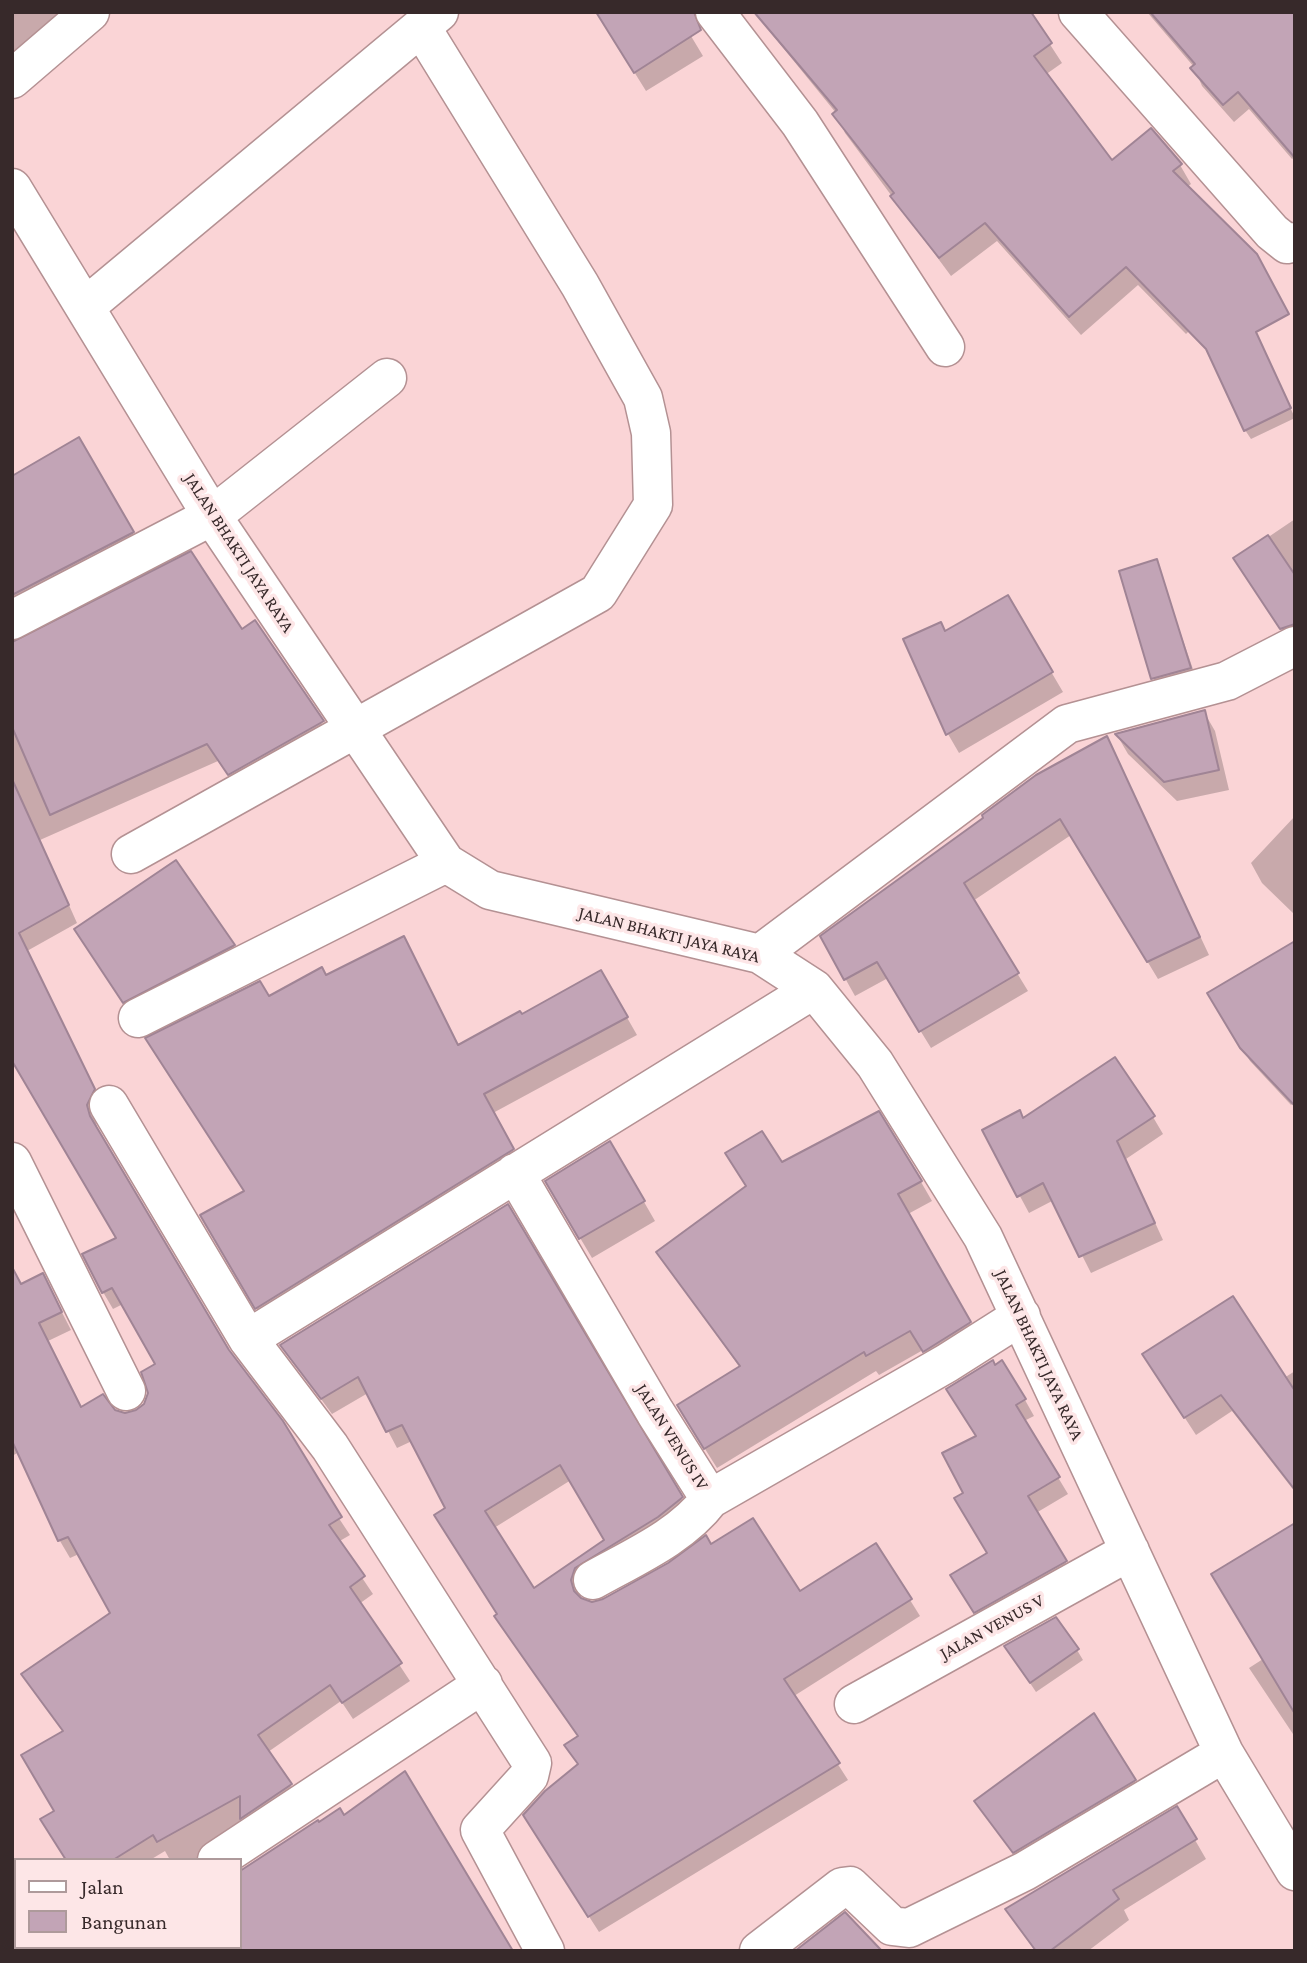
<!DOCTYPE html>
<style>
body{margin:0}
#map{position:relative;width:1307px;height:1963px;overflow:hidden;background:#fad4d6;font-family:"Crimson Pro",serif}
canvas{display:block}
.frame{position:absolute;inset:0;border:14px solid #37292a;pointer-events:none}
.legend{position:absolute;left:14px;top:1858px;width:228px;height:91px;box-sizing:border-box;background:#fde6e7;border:2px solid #ae9a9b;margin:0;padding:9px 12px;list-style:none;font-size:21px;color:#37292a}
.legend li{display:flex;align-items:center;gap:14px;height:35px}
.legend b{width:35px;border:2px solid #ae9a9b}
</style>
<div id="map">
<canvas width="1307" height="1963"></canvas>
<div class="frame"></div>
<ul class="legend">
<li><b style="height:9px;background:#fff"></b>Jalan</li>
<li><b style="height:19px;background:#c2a4b6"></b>Bangunan</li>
</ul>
</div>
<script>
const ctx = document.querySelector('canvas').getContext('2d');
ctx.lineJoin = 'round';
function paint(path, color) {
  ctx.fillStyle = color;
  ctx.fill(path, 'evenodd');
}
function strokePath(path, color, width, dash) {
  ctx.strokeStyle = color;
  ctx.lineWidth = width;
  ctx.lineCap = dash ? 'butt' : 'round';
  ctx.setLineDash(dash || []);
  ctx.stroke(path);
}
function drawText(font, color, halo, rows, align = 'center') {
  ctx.font = font + ' "Crimson Pro",serif';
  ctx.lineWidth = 7;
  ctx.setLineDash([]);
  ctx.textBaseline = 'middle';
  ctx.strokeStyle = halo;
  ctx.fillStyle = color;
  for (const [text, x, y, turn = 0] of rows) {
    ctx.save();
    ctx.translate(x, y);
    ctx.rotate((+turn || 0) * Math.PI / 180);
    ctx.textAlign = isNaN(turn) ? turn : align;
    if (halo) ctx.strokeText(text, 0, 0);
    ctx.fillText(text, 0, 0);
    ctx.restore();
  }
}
const shadow = new Path2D(`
 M12,12H96L12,65Z
 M754,12H1029L1062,63L1045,75L1112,163L1180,165L1191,184L1187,187L1257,264L1186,334L1138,285L1081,335L997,241L951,276L845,133L836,113Z
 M1147,12H1295V157L1292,159L1249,109L1234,122L1202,86L1194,67Z
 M691,36L703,56L646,91L613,38Z
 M1256,333L1295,418L1251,439L1245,430Z
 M79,440L144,552L22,615L12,598V478Z
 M1295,519V644L1292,646L1236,559Z
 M1156,561L1196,678L1159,688L1153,678Z
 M1007,597L1063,692L959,753L948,734L945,632Z
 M254,622L332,739L239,791L218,761L40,840L77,923L27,951L104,1107L96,1123L99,1134L228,1351L350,1535L338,1542L373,1594L359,1604L410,1681L353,1719L341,1701L268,1752L301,1802L214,1860H170L165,1851L150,1860H67L56,1811L64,1733L24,1674L113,1614L79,1554L70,1558L60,1541L19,1452L12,1456V1283L52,1293L71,1330L48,1341L81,1409L112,1410L124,1415L136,1412L145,1405L157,1365L123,1304L113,1309L103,1292L118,1239L12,1058V651L241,631Z
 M1204,712L1215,731L1229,790L1177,801L1128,754L1117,735Z
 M1107,738L1209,955L1158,979L1071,835L973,901L1028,991L931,1048L888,978L855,996L822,937L986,818Z
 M1295,816V915L1262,883L1251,863Z
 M233,946L243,963L134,1020L87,947Z
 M601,972L637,1035L493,1113L523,1168L267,1326L202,1216L245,1193L269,998L326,977L458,1046L521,1016Z
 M1210,994L1295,1102L1291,1105L1250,1061Z
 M1153,1117L1163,1134L1126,1159L1163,1240L1091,1273L1054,1200L1029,1213L985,1131L1023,1120Z
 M610,1143L655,1221L592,1258L547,1182Z
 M921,1182L932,1201L908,1214L981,1342L936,1370L923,1350L879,1375L876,1371L717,1468L690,1425L740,1368L658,1252Z
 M507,1206L691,1515L584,1585L580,1598L592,1604L604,1601L710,1546L799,1594L910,1600L920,1616L794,1696L848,1780L599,1932L535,1832L578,1765L567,1746L579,1737L496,1616L499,1615L412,1441L397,1448L368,1393L332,1414L282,1346ZM571,1480L606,1541L533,1591L494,1528Z
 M1295,1371V1492L1232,1411L1196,1435L1155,1372L1284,1378Z
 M1025,1400L1034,1416L1024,1421L1068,1494L1036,1513L1075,1578L985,1628L962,1591L989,1553L966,1494L977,1437L958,1405Z
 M1295,1573V1737L1249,1668L1263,1659Z
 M1077,1650L1083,1660L1036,1692L1012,1656Z
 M1094,1715L1140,1790L1019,1861L982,1811Z
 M343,1817L511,1951H131L136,1947H240V1873L317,1822Z
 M1195,1840L1206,1859L1124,1910L1129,1920L1088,1951H1035L1008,1909Z
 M16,1881V1947H90L86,1951H12V1884Z`);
const building = new Path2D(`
 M596,12H694L701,30L634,73Z
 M754,12H1031L1052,43L1034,56L1112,160L1151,128L1182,164L1173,171L1257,254L1289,314L1256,332L1291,408L1244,431L1206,349L1126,267L1069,317L985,223L939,258L890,196L894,193L832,114L837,110Z
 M1150,12H1295V158L1238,92L1223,105L1190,68L1195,64Z
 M79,437L134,532L12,595V476Z
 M1268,535L1295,575V624L1280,629L1233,558Z
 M191,551L242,629L255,620L324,721L228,775L207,744L50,815L12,727V642Z
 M1157,559L1191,668L1151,679L1119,571Z
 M1008,595L1053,672L946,735L903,639L941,622L945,631Z
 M1205,710L1219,770L1164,782L1115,734Z
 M1107,736L1200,937L1147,962L1060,819L964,883L1019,973L919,1032L877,962L844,980L820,936L983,818L982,815L1036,775Z
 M12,779L69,905L19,933L95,1089L87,1105L90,1116L229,1350L283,1421L342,1517L329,1525L365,1576L350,1587L402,1663L342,1703L330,1685L258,1735L292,1784L240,1819V1796L157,1842L153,1835L113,1860H66L40,1819L54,1811L21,1755L63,1731L21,1674L110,1613L68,1537L58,1541L12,1441V1267L21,1284L43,1273L62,1312L39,1323L81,1407L103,1394L115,1410L125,1413L136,1410L144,1404L148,1393L141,1372L155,1364L112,1288L102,1293L82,1254L116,1238L12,1061Z
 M176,860L235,945L123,1003L74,929Z
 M404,936L458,1045L520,1011L522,1014L601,970L628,1017L484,1094L514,1149L255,1309L200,1215L244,1191L145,1038L260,981L269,996L322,967L326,975Z
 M1295,941V1106L1240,1048L1207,993Z
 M1115,1057L1155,1116L1117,1141L1155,1223L1079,1257L1043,1183L1017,1197L982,1130L1020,1110L1023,1118Z
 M879,1111L922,1181L898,1194L971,1322L923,1352L910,1331L866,1356L864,1352L704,1449L677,1405L740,1366L656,1252L746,1186L725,1153L762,1131L782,1162Z
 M610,1141L645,1201L579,1239L545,1181Z
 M508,1204L683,1497L658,1517L575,1568L571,1580L574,1591L581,1598L592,1602L603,1599L668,1563L706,1535L711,1544L753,1518L800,1591L876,1543L912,1599L784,1679L840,1763L588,1917L523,1815L545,1791L578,1764L564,1745L578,1736L494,1616L497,1614L434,1515L445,1508L402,1425L386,1432L358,1377L321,1399L280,1345ZM560,1465L604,1540L534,1588L485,1511Z
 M1233,1296L1295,1391V1490L1221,1395L1184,1418L1142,1354Z
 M993,1360L995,1365L1002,1360L1026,1399L1016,1405L1060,1477L1028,1496L1067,1561L974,1613L950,1575L987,1553L954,1498L963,1493L942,1453L976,1436L946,1389Z
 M1295,1523V1714L1211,1574Z
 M1056,1617L1079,1649L1030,1683L1004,1646Z
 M1094,1713L1136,1780L1013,1853L974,1801Z
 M405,1771L513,1951H240V1871L318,1820L319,1822L340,1808L344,1815Z
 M1177,1806L1197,1839L1113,1890L1119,1899L1050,1951H1036L1005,1909Z
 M845,1912L882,1951H795Z`);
const street = new Path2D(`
 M715,12L800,123L945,347
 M1078,12L1272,232L1287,244L1295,242
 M12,79L90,12
 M12,188L212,516L446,863L490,890L760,954L814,989L875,1064L983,1237L1224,1753L1295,1871
 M85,307L439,12
 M12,620L212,516L387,378
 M131,854L598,593L653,505L651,433L643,398L580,285L421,27
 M760,954L1067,724L1227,681L1295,646
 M138,1018L446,863
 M109,1105L248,1339L330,1447L532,1763L529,1776L480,1830L545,1951
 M12,1162L126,1391
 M515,1173L655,1412L710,1499
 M248,1339L814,989
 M593,1580C634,1557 681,1537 710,1499L947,1363L1021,1316
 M854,1704L1130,1551
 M217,1860L483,1684
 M86,1951L91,1947
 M759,1951L842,1887L850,1886L892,1926L909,1928L1025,1871L1224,1753`);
const streetNames = [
 ["JALAN BHAKTI JAYA RAYA",239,553,57],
 ["JALAN BHAKTI JAYA RAYA",669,935,14],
 ["JALAN BHAKTI JAYA RAYA",1039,1355,65],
 ["JALAN VENUS IV",672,1437,58],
 ["JALAN VENUS V",992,1627,-29]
];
paint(shadow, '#0003');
paint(building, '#c2a4b6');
strokePath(building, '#a08495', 2);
strokePath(street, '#b49193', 41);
strokePath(street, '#fff', 38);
drawText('18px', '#37292a', '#fde6e7', streetNames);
</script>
